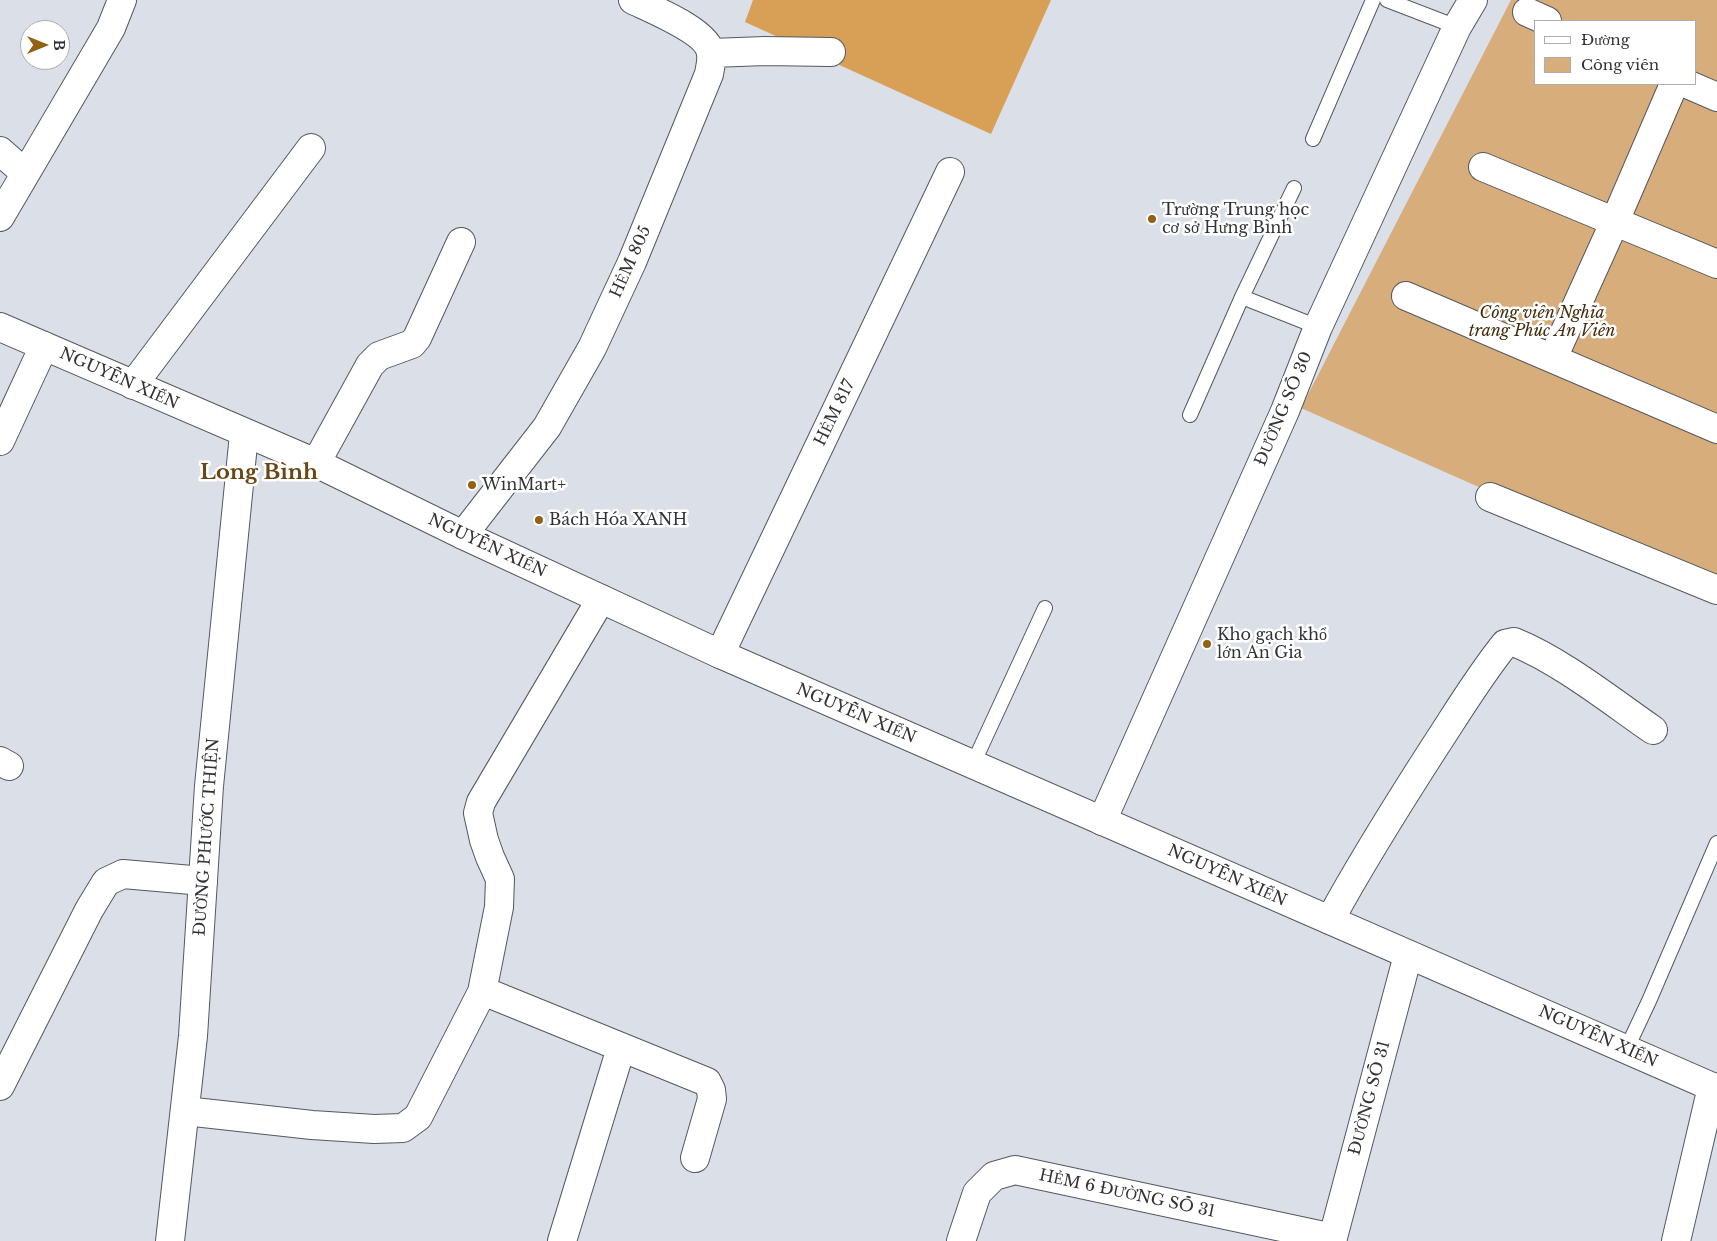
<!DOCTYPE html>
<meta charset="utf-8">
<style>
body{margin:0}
#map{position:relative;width:1717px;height:1241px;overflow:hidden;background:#dbdfe8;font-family:"Libre Baskerville",serif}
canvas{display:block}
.legend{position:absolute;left:1534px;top:20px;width:162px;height:65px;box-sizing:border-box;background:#fff;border:1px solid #adadaf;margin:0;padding:6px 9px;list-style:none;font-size:15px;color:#313336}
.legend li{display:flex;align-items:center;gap:10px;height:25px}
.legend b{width:25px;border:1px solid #adadaf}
.north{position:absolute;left:20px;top:20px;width:50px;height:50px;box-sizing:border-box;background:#fff;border:1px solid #adadaf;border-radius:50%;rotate:90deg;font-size:14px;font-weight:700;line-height:20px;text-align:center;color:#313336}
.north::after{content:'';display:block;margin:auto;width:18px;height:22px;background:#926111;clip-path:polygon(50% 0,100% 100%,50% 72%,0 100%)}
</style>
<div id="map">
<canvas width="1717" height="1241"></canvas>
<ul class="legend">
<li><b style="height:6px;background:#fff"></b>Đường</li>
<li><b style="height:14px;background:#d6ad7b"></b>Công viên</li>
</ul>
<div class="north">B</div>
</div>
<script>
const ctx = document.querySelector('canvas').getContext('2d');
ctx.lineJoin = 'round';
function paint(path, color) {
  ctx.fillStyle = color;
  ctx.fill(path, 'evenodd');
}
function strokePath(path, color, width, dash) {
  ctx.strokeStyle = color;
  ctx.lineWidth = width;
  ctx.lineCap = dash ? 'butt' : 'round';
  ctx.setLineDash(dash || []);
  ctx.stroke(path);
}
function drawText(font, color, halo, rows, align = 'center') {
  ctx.font = font + ' "Libre Baskerville",serif';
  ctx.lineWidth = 5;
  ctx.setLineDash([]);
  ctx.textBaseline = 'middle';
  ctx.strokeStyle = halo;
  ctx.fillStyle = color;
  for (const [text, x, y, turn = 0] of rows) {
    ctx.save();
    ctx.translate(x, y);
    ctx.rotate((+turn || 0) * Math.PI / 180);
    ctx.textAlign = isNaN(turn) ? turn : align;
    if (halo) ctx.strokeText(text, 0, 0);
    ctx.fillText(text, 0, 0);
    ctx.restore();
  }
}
const green = new Path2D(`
 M1511,0H1717V593L1301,408ZM1536,21H1696V84H1536Z`);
const forest = new Path2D(`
 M753,0H1051L991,134L745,22Z`);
const service = new Path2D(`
 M1387,0L1457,27
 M1313,139L1373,0
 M1242,297L1294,188
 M1190,415L1242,297L1318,327
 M973,764L1045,608
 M1626,1050L1649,1001L1717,843`);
const minor = new Path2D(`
 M1527,12L1547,21
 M712,53L765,51L831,52
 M1687,84L1717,97
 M0,151L25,173
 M1483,167L1717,264
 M0,217L111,28L122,0
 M1406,296L1717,429
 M1553,358L1615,221L1674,84
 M133,385L311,148
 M0,441L44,346
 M316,463L370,365L379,356L412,344L417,338L461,242
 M1490,497L1717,590
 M463,535L547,427L592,348L632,262L709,74C710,68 712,60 711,54C709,32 652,9 633,0
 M720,654L950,172
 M0,761L9,766
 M1102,821L1285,411L1318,327L1457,27L1473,0
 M1330,920C1362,861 1398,804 1434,748C1457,713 1479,676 1505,644L1514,642C1561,661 1611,701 1653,730
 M482,992L499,907L500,879L490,857L484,840L478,813L481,802L601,599
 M0,1086L89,910L106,882L123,874L203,881
 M185,1111L312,1125L374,1129L403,1128L418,1117L482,992L493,995L707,1082L711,1090L712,1099L695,1158
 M562,1241L621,1048
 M961,1241L977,1193L994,1176L1015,1170L1333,1238
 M1332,1241L1408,955
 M1676,1241L1712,1087`);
const tertiary = new Path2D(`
 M170,1241L193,1036L209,786L244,434`);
const secondary = new Path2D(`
 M0,327L316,463L463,535L720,654L1717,1089`);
const markers = [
 [1152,219,5,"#926111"],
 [472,485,5,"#926111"],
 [539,520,5,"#926111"],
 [1207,644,5,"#926111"]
];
const poiNames = [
 ["Trường Trung học",1162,210],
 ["cơ sở Hưng Bình",1162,228],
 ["WinMart+",482,485],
 ["Bách Hóa XANH",549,520],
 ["Kho gạch khổ",1217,635],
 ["lớn An Gia",1217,653]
];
const streetNames = [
 ["HẺM 805",631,262,-66],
 ["NGUYỄN XIỂN",119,379,24],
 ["ĐƯỜNG SỐ 30",1284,409,-67],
 ["HẺM 817",835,413,-64],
 ["NGUYỄN XIỂN",487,546,25],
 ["NGUYỄN XIỂN",856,714,23],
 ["ĐƯỜNG PHƯỚC THIỆN",207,837,-86],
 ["NGUYỄN XIỂN",1227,876,24],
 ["NGUYỄN XIỂN",1598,1037,24],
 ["ĐƯỜNG SỐ 31",1370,1098,-75],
 ["HẺM 6 ĐƯỜNG SỐ 31",1127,1194,12]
];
const parkNames = [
 ["Công viên Nghĩa",1542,313],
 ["trang Phúc An Viên",1542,331]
];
const districtNames = [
 ["Long Bình",259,473]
];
paint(green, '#d6ad7b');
paint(forest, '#d8a057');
strokePath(service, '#54585f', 16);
strokePath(minor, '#54585f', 30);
strokePath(tertiary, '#54585f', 30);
strokePath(secondary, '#54585f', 30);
strokePath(service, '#fff', 14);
strokePath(minor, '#fff', 28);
strokePath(tertiary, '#fff', 28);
strokePath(secondary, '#fff', 28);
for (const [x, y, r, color] of markers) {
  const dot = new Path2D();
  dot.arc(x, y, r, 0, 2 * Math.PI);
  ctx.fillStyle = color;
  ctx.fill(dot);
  strokePath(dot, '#fff', 2);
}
drawText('16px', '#313336', '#fff', poiNames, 'left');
drawText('16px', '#313336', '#fff', streetNames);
drawText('italic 16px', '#432c0b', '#fff', parkNames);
drawText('bold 21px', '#694613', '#fff', districtNames);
</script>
